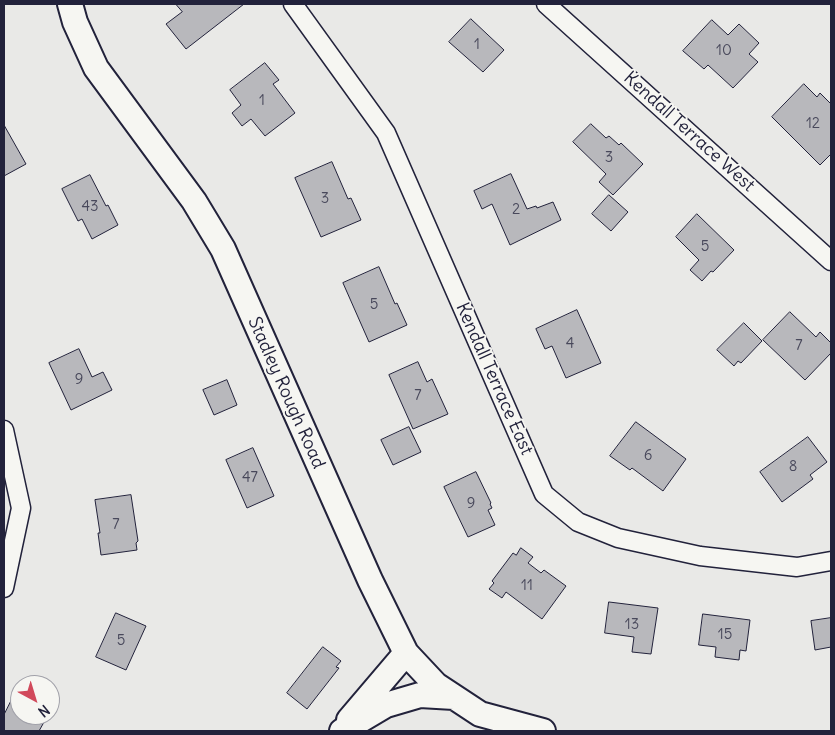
<!DOCTYPE html>
<style>
body{margin:0}
#map{position:relative;width:835px;height:735px;overflow:hidden;background:#e9e9e7;font-family:Delius,sans-serif}
canvas{display:block}
.frame{position:absolute;inset:0;border:5px solid #22223b;pointer-events:none}
.north{position:absolute;left:10px;top:675px;width:50px;height:50px;box-sizing:border-box;background:#f6f6f2;border:1px solid #a1a1a9;border-radius:50%;rotate:141deg;font-size:14px;font-weight:700;line-height:20px;text-align:center;color:#22223b}
.north::after{content:'';display:block;margin:auto;width:18px;height:22px;background:#d1495b;clip-path:polygon(50% 0,100% 100%,50% 72%,0 100%)}
</style>
<div id="map">
<canvas width="835" height="735"></canvas>
<div class="frame"></div>
<div class="north">N</div>
</div>
<script>
const ctx = document.querySelector('canvas').getContext('2d');
ctx.lineJoin = 'round';
function paint(path, color) {
  ctx.fillStyle = color;
  ctx.fill(path, 'evenodd');
}
function strokePath(path, color, width, dash) {
  ctx.strokeStyle = color;
  ctx.lineWidth = width;
  ctx.lineCap = dash ? 'butt' : 'round';
  ctx.setLineDash(dash || []);
  ctx.stroke(path);
}
function drawText(font, color, halo, rows, align = 'center') {
  ctx.font = font + ' Delius,sans-serif';
  ctx.lineWidth = 4;
  ctx.setLineDash([]);
  ctx.textBaseline = 'middle';
  ctx.strokeStyle = halo;
  ctx.fillStyle = color;
  for (const [text, x, y, turn = 0] of rows) {
    ctx.save();
    ctx.translate(x, y);
    ctx.rotate((+turn || 0) * Math.PI / 180);
    ctx.textAlign = isNaN(turn) ? turn : align;
    if (halo) ctx.strokeText(text, 0, 0);
    ctx.fillText(text, 0, 0);
    ctx.restore();
  }
}
const building = new Path2D(`
 M176,4H244L186,49L166,24L182,12Z
 M471,19L504,50L483,72L449,42Z
 M712,20L728,35L739,24L759,43L749,54L758,62L733,88L708,65L704,69L683,51Z
 M265,63L279,80L273,84L295,113L265,136L251,119L242,126L232,113L241,105L230,90Z
 M804,84L817,97L820,93L831,104V154L820,165L772,117Z
 M591,124L606,138L609,136L619,145L621,143L643,164L613,195L599,182L606,174L573,142Z
 M4,125L26,164L4,176Z
 M332,162L348,199L351,198L361,220L321,237L295,178Z
 M511,174L527,209L536,206L537,208L553,202L561,220L510,245L492,204L482,209L474,191Z
 M90,175L106,206L108,205L118,225L92,239L82,219L78,221L62,189Z
 M609,195L628,212L611,231L592,214Z
 M697,214L734,250L713,272L711,271L702,281L690,270L699,260L676,237Z
 M379,267L395,304L397,303L407,325L369,342L343,283Z
 M577,310L601,363L566,378L552,346L545,349L536,329Z
 M790,312L816,337L820,332L831,343V353L805,380L763,340Z
 M744,323L762,341L741,363L738,361L734,366L717,350Z
 M79,349L92,377L103,372L112,390L71,410L49,363Z
 M418,362L427,382L432,379L448,414L413,429L389,375Z
 M227,380L237,405L214,415L203,390Z
 M636,422L686,459L663,491L632,468L630,470L610,456Z
 M409,427L421,452L393,465L381,440Z
 M808,437L827,462L810,475L813,479L782,502L760,472Z
 M253,448L274,496L247,508L226,460Z
 M476,472L491,503L490,504L492,508L488,510L495,525L468,537L444,487Z
 M131,495L138,541L136,543L137,550L101,555L98,533H100L95,500Z
 M521,548L533,557L528,563L541,573L544,570L566,586L542,619L506,592L502,598L489,589L494,583L492,581L513,553L516,555Z
 M609,602L658,608L651,654L632,652L634,637L605,633Z
 M116,613L146,626L126,670L96,657Z
 M703,614L750,620L746,651L740,650L739,660L715,657L716,647L699,645Z
 M831,618V647L815,650L811,621Z
 M323,647L341,661L336,667L339,668L307,709L287,693Z
 M20,683V715H48L39,731H4V715Z`);
const street = new Path2D(`
 M293,4L386,133L544,494L578,522L618,538L700,556L797,567L831,561
 M546,4L831,261
 M4,430L21,508L4,588`);
const secondary = new Path2D(`
 M70,4L75,22L96,68L194,201L223,249L370,580L406,653L436,685L480,714L543,731
 M349,720L406,653
 M342,731L386,705L420,695L454,697`);
const numberNames = [
 ["1",477,45],
 ["10",724,51],
 ["1",262,101],
 ["12",813,124],
 ["3",609,158],
 ["3",325,199],
 ["43",90,207],
 ["2",516,210],
 ["5",705,247],
 ["5",374,305],
 ["4",570,344],
 ["7",799,346],
 ["9",79,380],
 ["7",418,396],
 ["6",648,456],
 ["8",793,467],
 ["47",250,478],
 ["9",471,504],
 ["7",116,525],
 ["11",527,586],
 ["13",632,625],
 ["15",725,635],
 ["5",121,641]
];
const streetNames = [
 ["Kendall Terrace West",689,132,42],
 ["Kendall Terrace East",494,379,66],
 ["Stadley Rough Road",286,393,66]
];
paint(building, '#b8b8bc');
strokePath(building, '#22223b', 1);
strokePath(street, '#22223b', 21);
strokePath(secondary, '#22223b', 28);
strokePath(street, '#f6f6f2', 18);
strokePath(secondary, '#f6f6f2', 24);
drawText('15px', '#48485b', null, numberNames);
drawText('18px', '#22223b', '#f6f6f2', streetNames);
</script>
